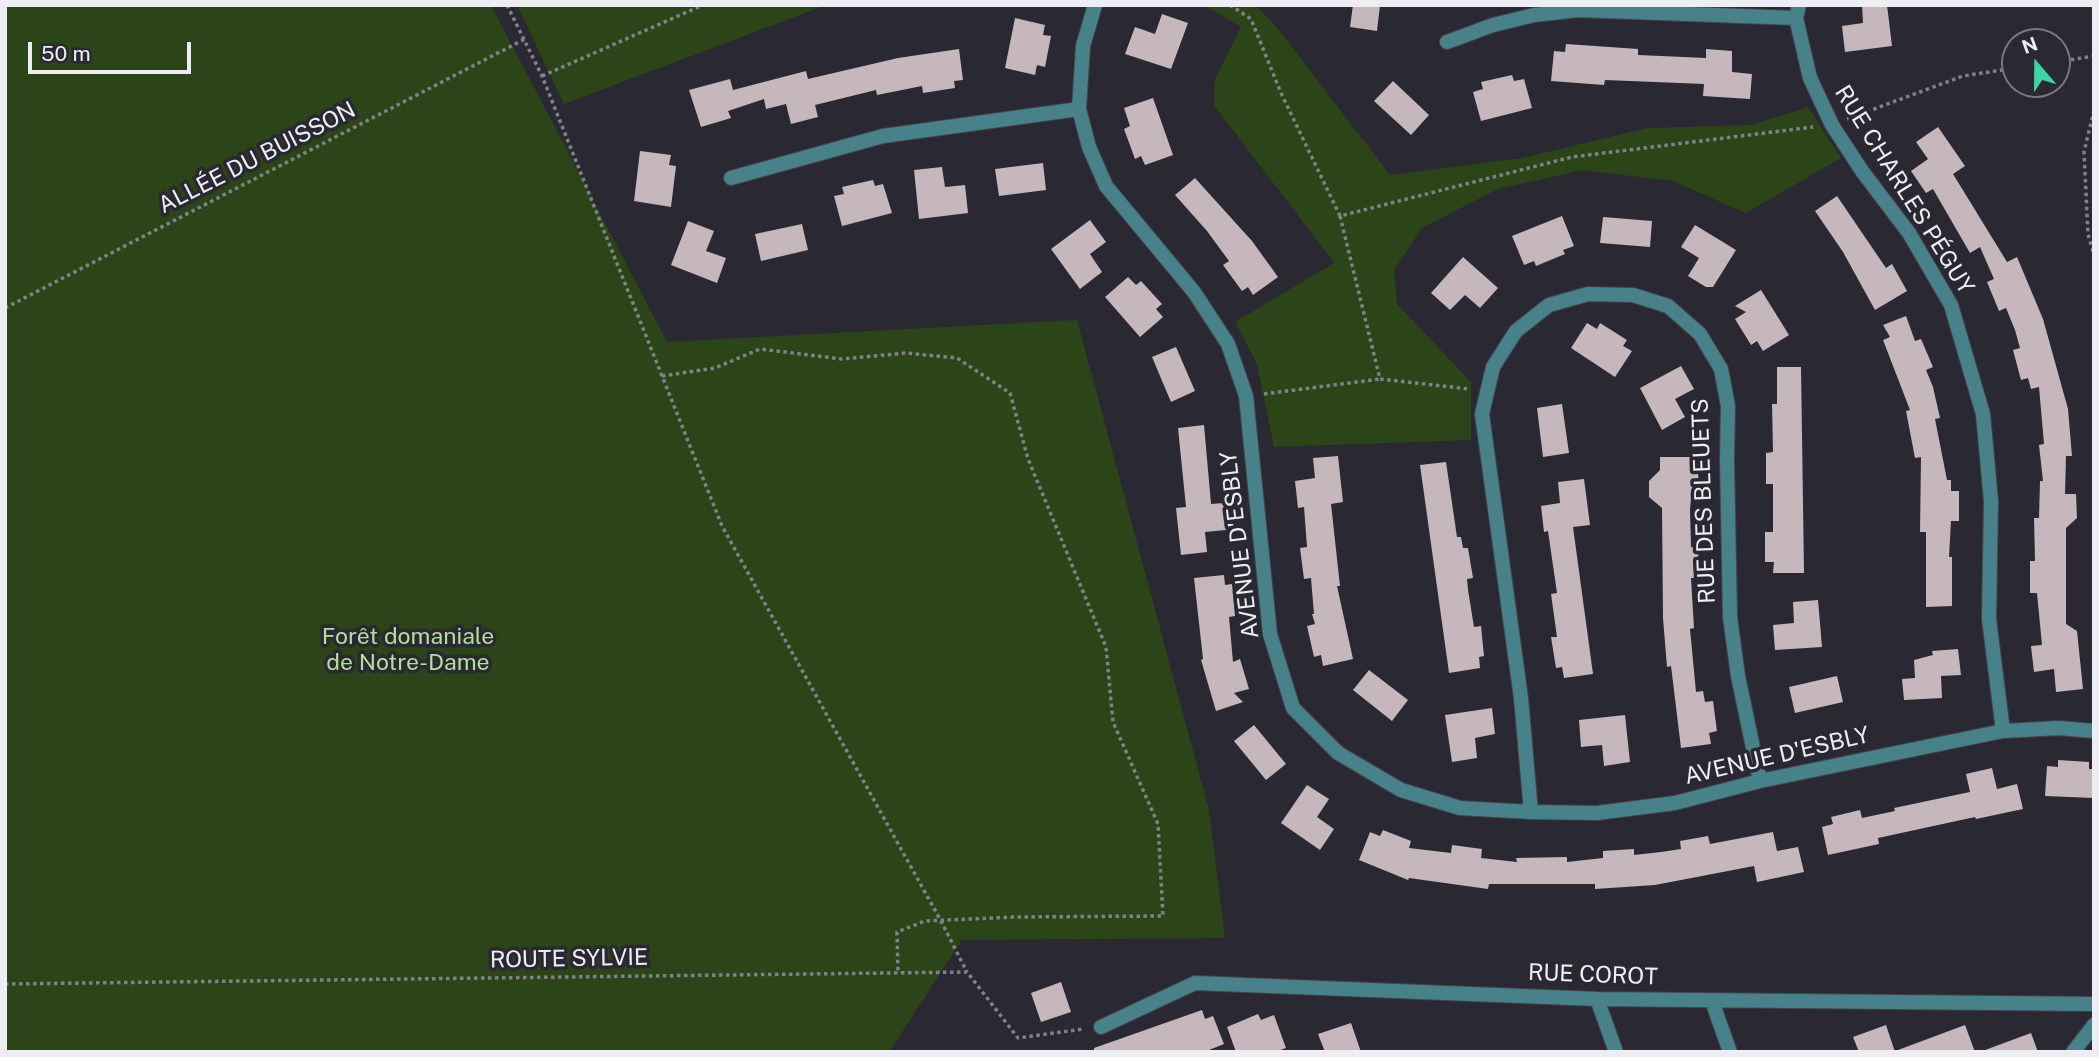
<!DOCTYPE html>
<meta charset="utf-8">
<style>
body{margin:0}
#map{position:relative;width:2099px;height:1057px;overflow:hidden;background:#2a2832;font-family:"Public Sans",sans-serif}
canvas{display:block}
.frame{position:absolute;inset:0;border:7px solid #eeedf3;pointer-events:none}
.north{position:absolute;left:2001px;top:28px;width:70px;height:70px;box-sizing:border-box;background:#2a2832;border:2px solid #78777f;border-radius:50%;rotate:340deg;font-size:19px;font-weight:700;line-height:28px;text-align:center;color:#eeedf3}
.north::after{content:'';display:block;margin:auto;width:24px;height:32px;background:#3dd4a3;clip-path:polygon(50% 0,100% 100%,50% 72%,0 100%)}
.scale{position:absolute;left:28px;top:42px;width:163px;height:32px;box-sizing:border-box;border:4px solid #eeedf3;border-top:0;padding-left:9px;font-size:21px;line-height:24px;white-space:nowrap;color:#eeedf3;-webkit-text-stroke:5px #2a2832;paint-order:stroke}
</style>
<div id="map">
<canvas width="2099" height="1057"></canvas>
<div class="frame"></div>
<div class="north">N</div>
<div class="scale">50 m</div>
</div>
<script>
const ctx = document.querySelector('canvas').getContext('2d');
ctx.lineJoin = 'round';
function paint(path, color) {
  ctx.fillStyle = color;
  ctx.fill(path, 'evenodd');
}
function strokePath(path, color, width, dash) {
  ctx.strokeStyle = color;
  ctx.lineWidth = width;
  ctx.lineCap = dash ? 'butt' : 'round';
  ctx.setLineDash(dash || []);
  ctx.stroke(path);
}
function drawText(font, color, halo, rows, align = 'center') {
  ctx.font = font + ' "Public Sans",sans-serif';
  ctx.lineWidth = 7;
  ctx.setLineDash([]);
  ctx.textBaseline = 'middle';
  ctx.strokeStyle = halo;
  ctx.fillStyle = color;
  for (const [text, x, y, turn = 0] of rows) {
    ctx.save();
    ctx.translate(x, y);
    ctx.rotate((+turn || 0) * Math.PI / 180);
    ctx.textAlign = isNaN(turn) ? turn : align;
    if (halo) ctx.strokeText(text, 0, 0);
    ctx.fillText(text, 0, 0);
    ctx.restore();
  }
}
const green = new Path2D(`
 M5,5H491L667,342L1077,320L1209,810L1225,938L962,940L889,1052H5Z
 M517,5H826L564,104Z
 M1204,5H1256L1278,29L1390,175L1522,158L1648,128L1751,125L1808,107L1841,158L1746,213L1673,181L1582,170L1498,189L1422,228L1394,270L1397,304L1471,382V440L1274,447L1257,364L1235,322L1334,263L1214,105L1215,79L1241,27Z`);
const building = new Path2D(`
 M1353,5H1380L1377,31L1350,27Z
 M1862,5H1887L1892,46L1845,52L1842,26L1863,23Z
 M1162,14L1188,23L1171,69L1125,54L1135,27L1155,34Z
 M1015,18L1045,25L1043,35L1051,36L1045,67L1037,65L1035,75L1005,68Z
 M1566,44L1638,49V55L1706,58V49L1732,51V72L1752,74L1750,99L1703,96L1704,84L1605,80L1604,85L1551,81L1554,51L1565,52Z
 M959,49L963,80L954,81L955,88L923,93L922,86L877,95L876,90L815,105L818,117L791,124L786,104L766,109L764,99L728,111L731,118L701,127L689,90L730,79L733,90L806,71L808,79L898,58Z
 M1512,75L1514,81L1524,79L1532,108L1481,121L1473,92L1483,89L1481,82Z
 M1393,81L1429,115L1411,135L1374,101Z
 M1153,98L1173,155L1145,165L1141,156L1135,159L1124,129L1130,126L1124,108Z
 M1938,127L1965,166L1953,174L2007,262L2017,257L2043,319L2068,409L2072,456H2066L2065,494H2076L2077,518L2066,528V624L2077,631L2083,689L2056,692L2054,669L2034,672L2031,646L2042,645L2037,593H2030V561H2035L2034,518H2039L2040,481H2043L2039,445L2044,444L2039,387L2031,389L2028,378L2021,380L2013,350L2020,348L2015,330L2006,308L1999,311L1987,282L1994,279L1980,247L1970,253L1933,189L1926,193L1911,171L1928,159L1916,142Z
 M640,151L671,155L669,165L676,166L671,207L634,201Z
 M1043,163L1046,190L999,196L995,169Z
 M942,167L945,187L965,185L968,213L919,219L914,170Z
 M1195,178L1252,241L1278,277L1253,295L1248,287L1242,291L1223,265L1229,261L1207,231L1175,195Z
 M873,180L875,186L883,184L892,213L842,226L834,196L844,194L842,187Z
 M1837,196L1886,268L1892,264L1907,291L1875,310L1843,252L1815,211Z
 M1562,216L1574,246L1563,250L1565,254L1536,266L1534,261L1524,265L1512,236Z
 M1603,217L1652,221L1650,247L1600,243Z
 M1090,220L1106,242L1090,254L1102,272L1080,289L1051,249Z
 M688,221L714,231L706,251L726,258L717,283L671,265Z
 M802,224L808,250L761,261L755,234Z
 M1695,225L1736,250L1713,287H1706L1688,276L1699,258L1681,247Z
 M1463,257L1498,288L1480,308L1465,295L1450,310L1431,293Z
 M1128,277L1136,285L1141,281L1162,304L1156,309L1163,317L1140,337L1105,297Z
 M1761,290L1789,335L1763,351L1757,341L1751,345L1735,319L1746,312L1735,306Z
 M1906,316L1915,341L1921,339L1933,367L1926,370L1933,387L1940,418L1935,419L1947,480H1951V491H1959V521H1951L1949,557H1952V606L1926,607V532H1920L1921,457L1915,458L1906,411L1910,410L1883,340L1890,337L1883,325Z
 M1587,323L1597,329L1600,323L1627,340L1623,346L1632,351L1615,377L1571,348Z
 M1176,347L1195,391L1171,402L1152,357Z
 M1681,366L1694,389L1675,399L1685,417L1662,430L1640,388Z
 M1777,367H1801L1804,573H1773L1774,562H1765V532H1773V484H1766V453L1773,452L1772,404H1777Z
 M1562,404L1569,453L1543,457L1537,408Z
 M1204,425L1211,504L1224,503L1226,530L1205,532L1207,552L1181,555L1176,508L1186,507L1178,428Z
 M1338,456L1343,502L1331,504L1340,586H1337L1353,659L1323,666L1321,655L1314,657L1307,626L1315,624L1312,614H1314L1311,578L1304,579L1300,548L1307,547L1304,507L1298,508L1295,481L1315,478L1313,458Z
 M1660,457H1690V468L1698,467L1699,498L1691,499L1690,509L1691,547H1698L1699,578H1691L1694,628L1690,629L1696,692L1703,691L1705,702L1713,701L1717,731L1709,733L1711,744L1681,748L1671,666L1667,667L1663,618L1662,508L1649,497V481L1660,470Z
 M1446,462L1457,537H1461L1463,548H1468L1473,578L1467,579L1468,590L1474,627L1481,626L1484,656L1479,657L1480,668L1449,673L1420,465Z
 M1584,479L1590,525L1573,527L1593,674L1564,678L1562,667L1556,668L1551,637H1557L1551,594L1557,593L1548,531L1544,532L1541,506L1560,503L1558,482Z
 M1224,575L1225,585L1232,584L1235,616L1229,617L1233,662L1240,659L1249,689L1234,693L1243,702L1216,711L1201,660L1203,659L1194,578Z
 M1818,600L1822,647L1775,650L1773,625L1794,623L1793,602Z
 M1958,649L1961,675L1941,676L1942,698L1904,700L1902,679L1915,678L1914,660L1933,655L1932,651Z
 M1369,670L1408,700L1392,721L1353,690Z
 M1837,676L1843,702L1795,713L1789,687Z
 M1492,708L1495,734L1475,738L1477,758L1452,762L1445,715Z
 M1625,715L1630,762L1604,766L1602,745L1581,747L1579,720Z
 M1254,725L1286,764L1266,780L1234,741Z
 M2058,760L2089,762V769H2094V798L2045,796L2047,766L2058,767Z
 M1992,768L1997,789L2017,784L2023,809L1976,819L1975,817L1878,838L1879,844L1828,855L1822,827L1833,824L1831,817L1860,810L1862,818L1895,811L1894,808L1970,792L1966,774Z
 M1307,785L1329,799L1317,817L1334,829L1320,850L1281,823Z
 M1383,830L1411,841L1409,848L1451,853L1452,845L1482,849L1481,858L1517,862L1516,858L1567,857V862L1603,858V851L1634,849V855L1661,852L1681,849L1680,841L1708,836L1710,844L1773,832L1777,851L1798,847L1804,872L1757,882L1754,866L1655,885L1595,889V884H1489L1488,889L1409,878L1408,880L1359,860L1370,832L1380,836Z
 M1061,982L1071,1012L1041,1022L1031,993Z
 M1202,1010L1205,1019L1213,1016L1224,1044L1204,1052H1094V1048Z
 M1258,1014L1261,1020L1274,1015L1286,1048L1275,1052H1236L1227,1027Z
 M1351,1023L1361,1052H1325L1318,1034Z
 M1886,1025L1895,1052H1859L1853,1037Z
 M1965,1025L1975,1052H1899L1898,1050Z
 M2031,1033L2038,1052H1986L1985,1050Z`);
const path = new Path2D(`
 M507,5L542,76L722,526L941,921L967,972
 M1230,5L1251,19L1281,93L1340,216L1572,157L1813,127
 M2057,62L2094,56
 M542,76L703,5
 M2094,110L2084,152L2088,234L2094,255
 M1847,119L1963,76L2015,68
 M1340,216L1380,379L1469,389
 M5,308L525,39
 M662,376L715,368L760,349L842,359L906,353L957,358L1010,393L1028,459L1106,647L1113,722L1158,824L1163,916L1016,917L925,921L897,932L898,973
 M1264,394L1380,379
 M5,984L967,972L1018,1038L1083,1029`);
const minor = new Path2D(`
 M1095,5L1083,46L1079,109L1089,147L1106,186L1194,292L1228,344L1246,396L1270,634L1293,708L1338,753L1401,790L1460,808L1531,812L1597,813L1675,803L1760,781L2003,731L2059,728L2094,731
 M1799,5L1796,18L1810,78L1832,125L1862,171L1909,233L1951,305L1983,414L1991,501L1989,619L2003,731
 M1447,42L1493,25L1534,15L1578,10L1796,18
 M731,178L883,136L1079,109
 M1531,812L1521,698L1482,414L1493,367L1516,331L1549,305L1588,294L1633,295L1668,306L1700,334L1721,369L1728,406L1727,459L1730,617L1738,676L1760,781
 M1597,999L1616,1052
 M1712,1001L1730,1052
 M1101,1027L1195,983L1597,999L2094,1004
 M2073,1052L2094,1025`);
const streetNames = [
 ["ALLÉE DU BUISSON",257,158,-27],
 ["RUE CHARLES PÉGUY",1904,190,58],
 ["RUE DES BLEUETS",1704,501,-92],
 ["AVENUE D'ESBLY",1240,545,-97],
 ["AVENUE D'ESBLY",1777,756,-13],
 ["ROUTE SYLVIE",569,959,-1],
 ["RUE COROT",1593,975,2]
];
const parkNames = [
 ["Forêt domaniale",408,637],
 ["de Notre-Dame",408,663]
];
paint(green, '#2c4518');
paint(building, '#c6b7bc');
strokePath(minor, '#45444d', 16);
strokePath(path, '#828088', 3.5, [3.5, 3.5]);
strokePath(minor, '#47818a', 14);
drawText('23px', '#eeedf3', '#2a2832', streetNames);
drawText('23px', '#b3df96', '#2a2832', parkNames);
</script>
